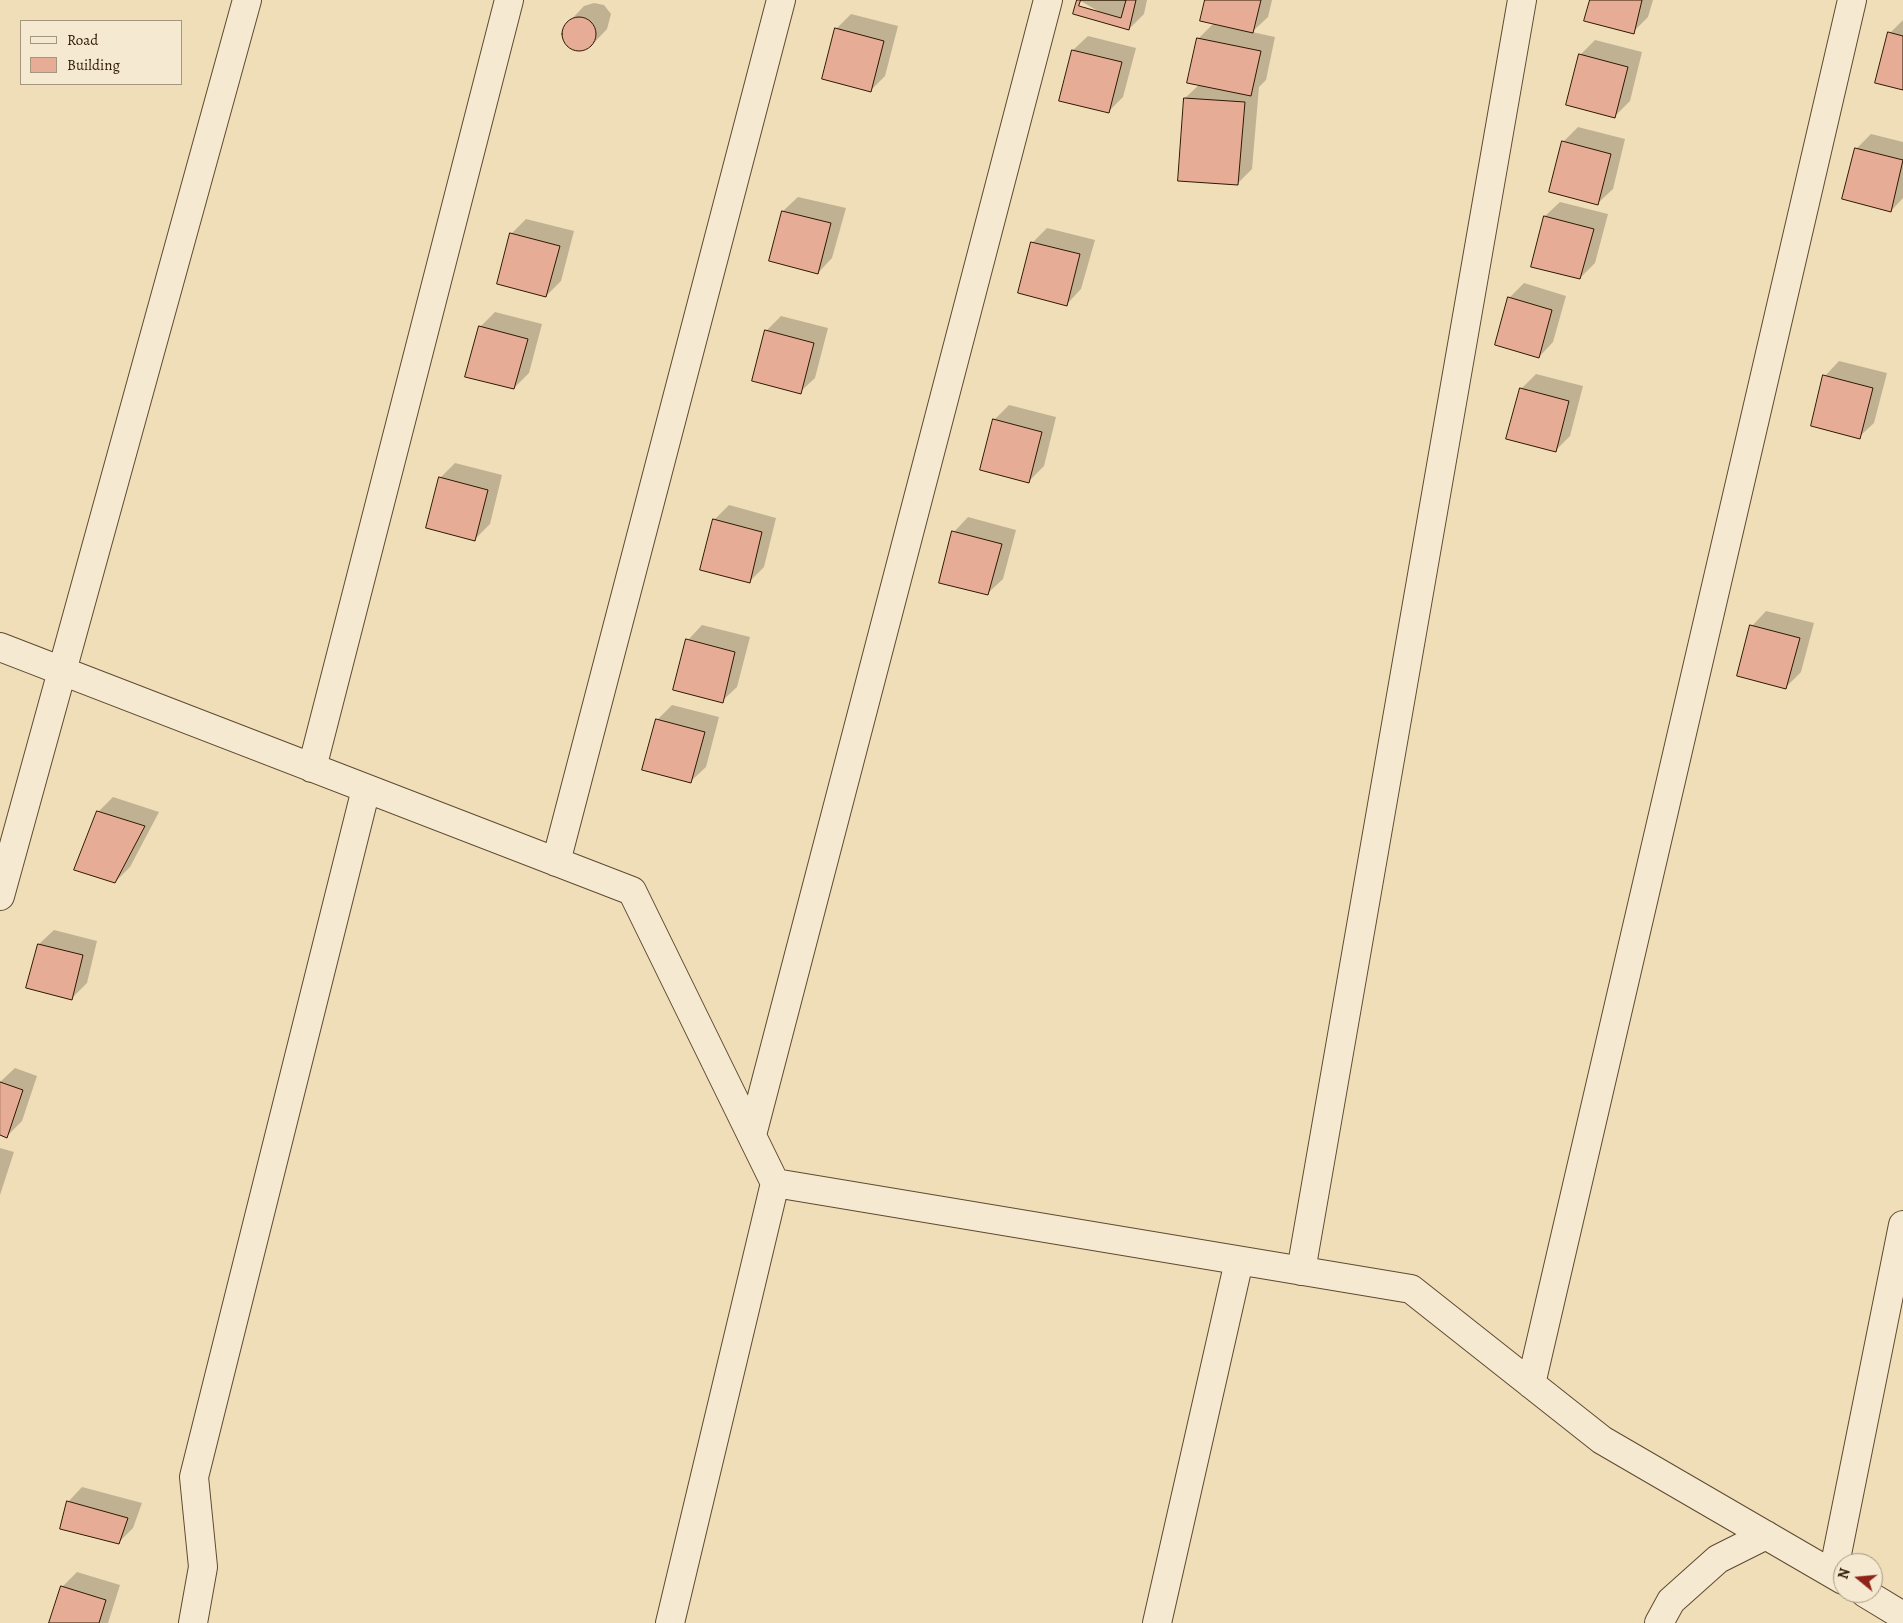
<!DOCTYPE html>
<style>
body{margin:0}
#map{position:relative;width:1903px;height:1623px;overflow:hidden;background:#f0deb8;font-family:Alegreya,serif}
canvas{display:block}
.legend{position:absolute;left:20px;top:20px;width:162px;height:65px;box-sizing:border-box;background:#f5ead1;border:1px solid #a5967f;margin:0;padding:6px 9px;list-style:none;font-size:15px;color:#2e1803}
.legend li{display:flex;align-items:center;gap:10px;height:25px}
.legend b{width:25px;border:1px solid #a5967f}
.north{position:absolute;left:1833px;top:1553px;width:50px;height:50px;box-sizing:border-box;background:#f5ead1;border:1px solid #a5967f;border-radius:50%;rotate:287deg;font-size:14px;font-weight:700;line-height:20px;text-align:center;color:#2e1803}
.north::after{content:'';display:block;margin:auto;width:18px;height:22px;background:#8f2418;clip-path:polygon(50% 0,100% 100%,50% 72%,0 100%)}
</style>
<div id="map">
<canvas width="1903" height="1623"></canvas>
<ul class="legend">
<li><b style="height:6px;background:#f5ead1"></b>Road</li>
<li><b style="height:14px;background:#e7ac95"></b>Building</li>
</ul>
<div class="north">N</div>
</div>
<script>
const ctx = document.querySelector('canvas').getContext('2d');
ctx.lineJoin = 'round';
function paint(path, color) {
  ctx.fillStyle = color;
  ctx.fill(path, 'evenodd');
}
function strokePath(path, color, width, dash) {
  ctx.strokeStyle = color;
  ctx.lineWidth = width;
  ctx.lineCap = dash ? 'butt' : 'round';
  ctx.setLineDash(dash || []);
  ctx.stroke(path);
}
const shadow = new Path2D(`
 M1079,0H1147L1144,14L1129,29Z
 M1206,0H1272L1268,17L1252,32L1275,37L1266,80L1259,87L1252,169L1237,184L1185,98L1200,84L1198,39L1214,23Z
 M1591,0H1653L1648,17L1633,32Z
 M594,3L604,5L611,14L607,29L592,45L583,50H577L568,46L563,36V31L569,22L584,6Z
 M851,14L898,26L885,76L871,90L836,29Z
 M1903,20V89L1890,33Z
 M1088,36L1136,48L1123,97L1108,112L1073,50Z
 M1595,40L1642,52L1630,101L1615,116L1580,55Z
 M1578,127L1625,139L1613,189L1598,203L1563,142Z
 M1871,134L1903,142V198L1891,211L1856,149Z
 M798,197L846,208L832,258L818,273L783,211Z
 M1560,202L1608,214L1595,263L1580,278L1545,216Z
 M526,219L574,231L561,281L546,296L511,234Z
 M1047,228L1095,240L1081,289L1067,304L1032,243Z
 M1524,283L1566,296L1553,342L1539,357L1509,298Z
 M495,312L542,324L529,373L514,388L480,327Z
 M781,316L828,328L815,378L800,392L766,331Z
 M1839,361L1887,373L1874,423L1859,437L1825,376Z
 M1536,374L1583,386L1570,436L1556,450L1521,389Z
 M1009,405L1056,417L1044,466L1029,481L994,420Z
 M455,463L502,475L490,524L475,539L440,478Z
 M729,505L776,518L764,567L749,582L714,520Z
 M968,517L1016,530L1003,579L988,593L954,532Z
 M1766,611L1814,623L1801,672L1786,687L1752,626Z
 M702,625L750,637L737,687L722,701L688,640Z
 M672,705L719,717L706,767L691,781L657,720Z
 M113,797L159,812L130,867L115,882L98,812Z
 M54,930L97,941L87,983L72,998L39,944Z
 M15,1068L37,1076L22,1121L7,1136L0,1134V1082Z
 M0,1148L14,1152L0,1195Z
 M82,1487L142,1503L133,1528L118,1543L68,1502Z
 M77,1572L120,1585L108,1623H51L62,1587Z`);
const building = new Path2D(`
 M1077,0H1136L1129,30L1073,14Z
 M1081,0H1126L1121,18L1079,6Z
 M1205,0H1261L1253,33L1200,21Z
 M1590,0H1642L1634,34L1584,21Z
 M562 34a17 17 0 1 1 34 0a17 17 0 1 1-34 0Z
 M835,28L884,41L871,92L822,79Z
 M1888,32L1903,36V90L1875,83Z
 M1197,38L1261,51L1251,96L1187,83Z
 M1072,50L1122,62L1109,113L1059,101Z
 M1579,54L1628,67L1615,118L1566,105Z
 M1184,98L1245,102L1238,185L1178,181Z
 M1562,141L1611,154L1598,205L1549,192Z
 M1855,148L1903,160L1891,212L1842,199Z
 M782,211L831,223L818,274L769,261Z
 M1544,216L1594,229L1580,279L1531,267Z
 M510,233L560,246L546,297L497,284Z
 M1031,242L1080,254L1067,306L1018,293Z
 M1508,297L1552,310L1539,358L1495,345Z
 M479,326L528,339L514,389L465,377Z
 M765,330L814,343L801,394L752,381Z
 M1823,375L1873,388L1860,439L1811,426Z
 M1520,388L1569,401L1556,452L1506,439Z
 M993,419L1042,432L1029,483L980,470Z
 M439,477L488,490L475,541L426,528Z
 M713,519L762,532L750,583L700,570Z
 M952,531L1002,544L988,595L939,583Z
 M1750,625L1800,638L1786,689L1737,676Z
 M686,639L735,652L723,703L673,690Z
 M656,719L705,732L691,783L642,770Z
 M97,811L145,826L115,883L74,870Z
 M38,944L83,955L72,1000L26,988Z
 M0,1082L23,1090L7,1138L0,1135Z
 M67,1501L128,1518L119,1544L60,1529Z
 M61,1586L106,1600L99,1623H49Z`);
const minor = new Path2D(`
 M0,647L632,891L775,1183L1411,1289L1602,1440L1843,1580
 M312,768L509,0
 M556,862L781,0
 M0,896L247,0
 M752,1135L1048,0
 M1301,1271L1522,0
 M1531,1384L1852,0
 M1833,1574L1903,1225
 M1865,1593L1903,1616
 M193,1623L203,1567L194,1477L366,789
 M670,1623L775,1183
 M1157,1623L1239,1261
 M1659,1623L1671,1601L1718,1559L1766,1535`);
paint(shadow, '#0003');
paint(building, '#e7ac95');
strokePath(building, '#2e1803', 1);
strokePath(minor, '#5e4a30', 30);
strokePath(minor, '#f5ead1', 28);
</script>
